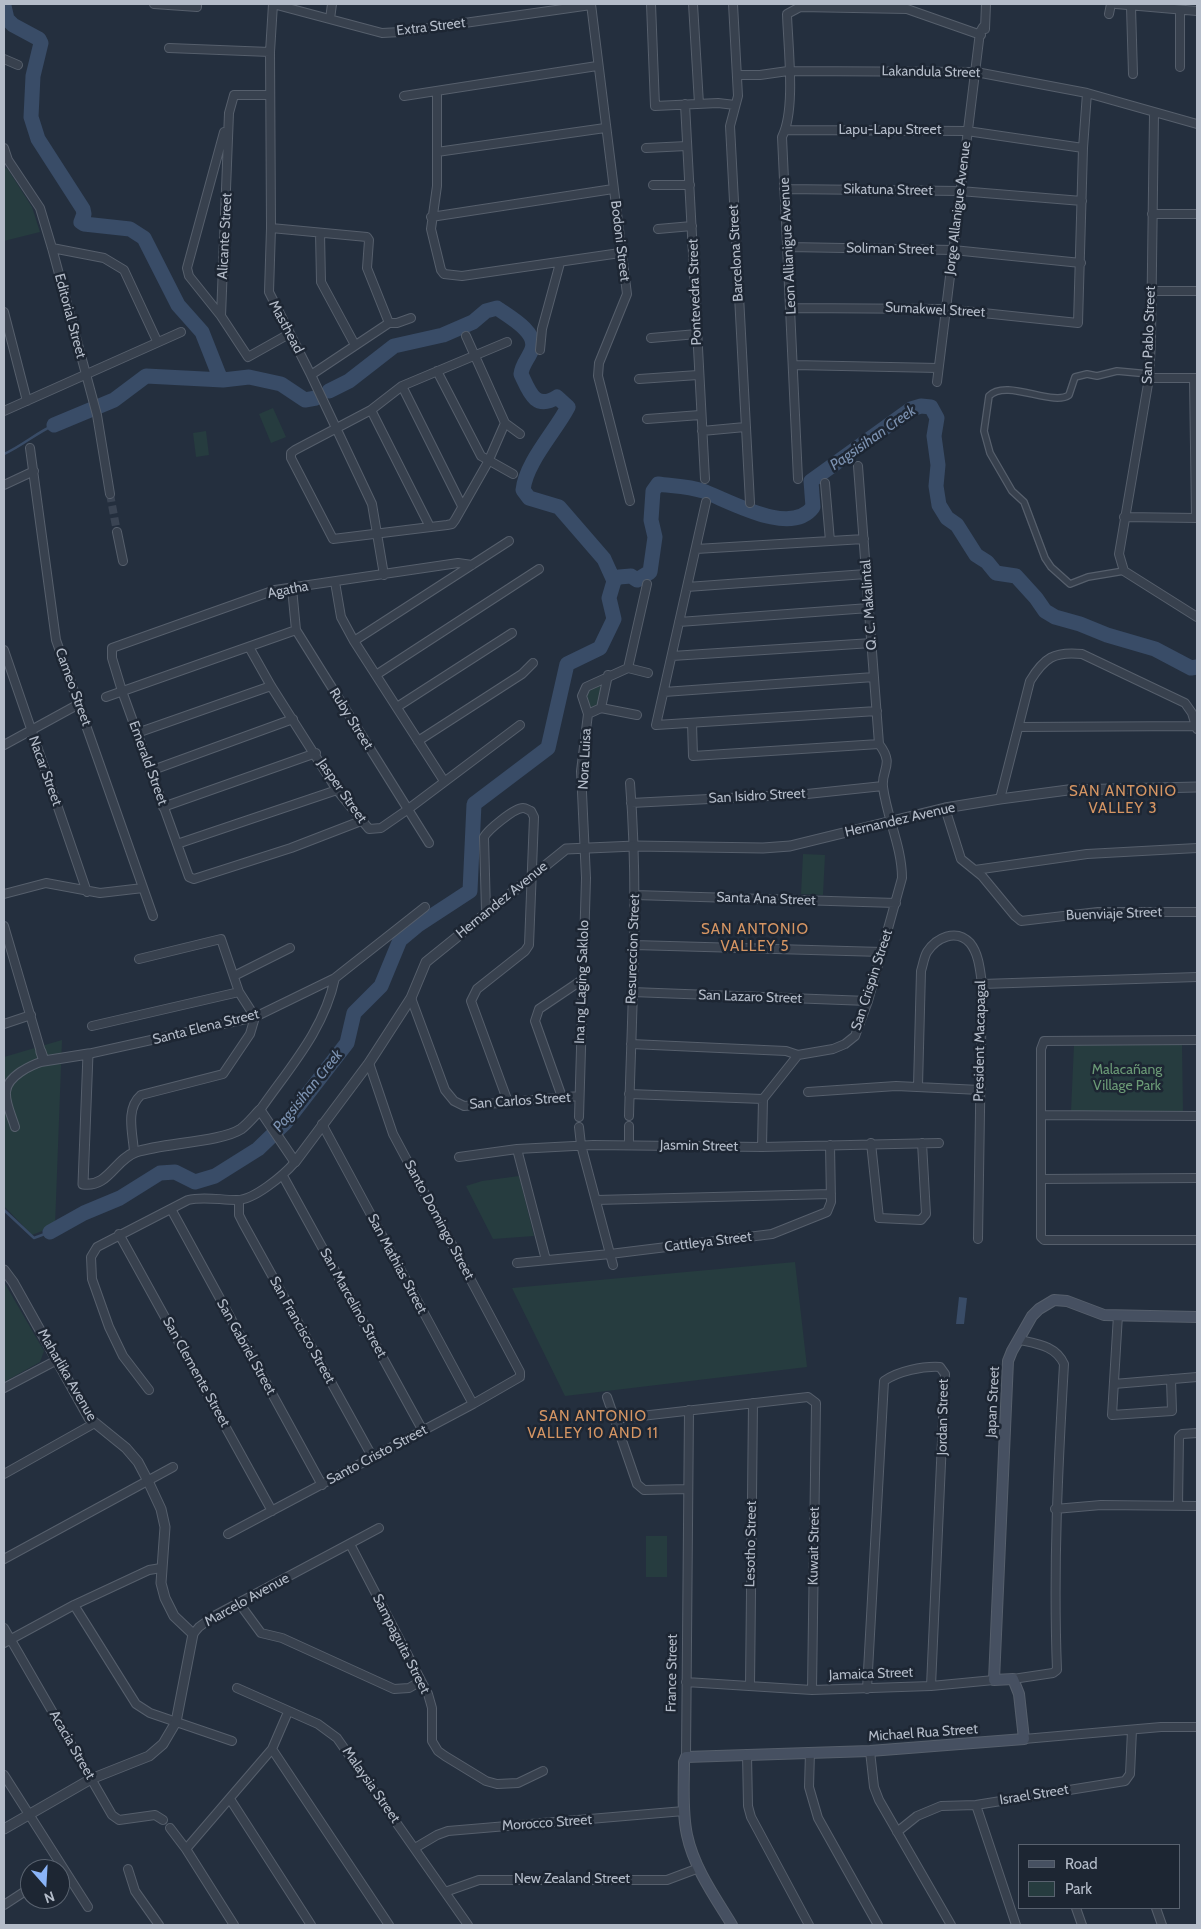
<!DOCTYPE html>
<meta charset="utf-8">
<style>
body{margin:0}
#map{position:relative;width:1201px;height:1929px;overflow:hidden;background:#242f3e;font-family:Cabin,sans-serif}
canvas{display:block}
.frame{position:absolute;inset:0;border:5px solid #b4bcc9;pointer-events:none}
.legend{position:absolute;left:1018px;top:1844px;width:162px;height:65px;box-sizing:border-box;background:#1d2633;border:1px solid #59626f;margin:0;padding:6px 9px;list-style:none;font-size:15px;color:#b4bcc9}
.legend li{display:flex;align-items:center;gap:10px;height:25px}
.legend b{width:25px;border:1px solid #59626f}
.north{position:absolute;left:20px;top:1859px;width:50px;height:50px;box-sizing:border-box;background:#1d2633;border:1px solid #59626f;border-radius:50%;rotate:161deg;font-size:14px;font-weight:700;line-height:20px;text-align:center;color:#b4bcc9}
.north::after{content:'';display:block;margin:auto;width:18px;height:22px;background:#8ab4f8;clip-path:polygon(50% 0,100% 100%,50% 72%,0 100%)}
</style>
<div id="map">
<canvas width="1201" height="1929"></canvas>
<div class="frame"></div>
<ul class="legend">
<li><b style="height:6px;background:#465061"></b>Road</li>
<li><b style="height:14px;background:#263c3f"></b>Park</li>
</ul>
<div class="north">N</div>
</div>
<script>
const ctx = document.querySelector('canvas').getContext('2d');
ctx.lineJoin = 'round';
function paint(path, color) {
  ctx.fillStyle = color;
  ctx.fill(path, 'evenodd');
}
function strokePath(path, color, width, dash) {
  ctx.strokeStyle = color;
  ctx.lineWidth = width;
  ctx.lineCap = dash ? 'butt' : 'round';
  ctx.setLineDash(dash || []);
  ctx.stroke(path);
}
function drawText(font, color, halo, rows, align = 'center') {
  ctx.font = font + ' Cabin,sans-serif';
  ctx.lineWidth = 5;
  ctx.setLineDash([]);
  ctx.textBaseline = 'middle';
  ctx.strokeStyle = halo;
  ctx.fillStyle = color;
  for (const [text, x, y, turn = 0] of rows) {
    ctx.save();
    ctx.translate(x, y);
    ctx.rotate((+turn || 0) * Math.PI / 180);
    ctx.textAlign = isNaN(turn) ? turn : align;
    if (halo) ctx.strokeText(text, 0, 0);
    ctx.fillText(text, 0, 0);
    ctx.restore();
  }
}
const green = new Path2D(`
 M7,168L32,207L40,232L4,241V169Z
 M273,408L286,437L271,443L259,414Z
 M206,431L209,455L196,457L193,433Z
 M603,681L599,703L592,708L585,705C584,690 591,687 603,681Z
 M803,854L825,855L823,895L801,894Z
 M62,1040L55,1226L32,1235L4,1206V1057Z
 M1182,1044L1183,1112L1071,1111L1074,1045Z
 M519,1176L534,1236L493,1239L466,1186L482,1181Z
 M795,1262L807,1367L565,1396L512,1288Z
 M4,1282L44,1351L40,1362L4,1382Z
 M646,1536H667V1577H646Z`);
const water = new Path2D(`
 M959,1297L967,1298L964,1324H956Z`);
const stream = new Path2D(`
 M4,454C22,446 36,433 54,425
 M4,1210L34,1238L50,1232`);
const river = new Path2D(`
 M4,6L7,19L13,25L39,39L41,43L33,76L31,117L38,139L83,209L84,214L81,222L84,224L130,229L144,238L178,305L202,332L219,375L223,380
 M329,391L349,381L394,346L443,335L473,322L486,311L497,308C508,316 538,332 532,349C529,358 522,364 521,374C529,391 535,411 557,397L568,407C555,432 526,462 523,490L529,498L559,507L604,559L614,581
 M54,425L114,400L146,376L223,380L249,377L281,384L305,400L316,398
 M50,1232L84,1213L120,1198L160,1173L175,1172L195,1182L215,1176L258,1149L286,1122L347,1043L354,1013L381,986L400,940L418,925L470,891L474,804L548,748L567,664L600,648L614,619L609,598L614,581L619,577L631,576L637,580L650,572L655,537L651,520L653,491L658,484C672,486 689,486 703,491C730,501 791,537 813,507L811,481L911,409L921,406L931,407L937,418L934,436L938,465L936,486L939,505L947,518L957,525L976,555L987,562L996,573L1016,576L1036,598L1045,611L1055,617L1080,624L1107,635L1155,649L1191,668L1197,667`);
const minorTunnel = new Path2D(`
 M110,494L117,532`);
const pedestrian = new Path2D(`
 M1124,571L1088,577L1070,584L1051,567L1045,558L1024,502L1012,491L990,453L984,431L989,396C1006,378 1053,407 1069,395L1075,377L1087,374L1097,376L1117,371L1149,374`);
const minor = new Path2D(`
 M154,4L197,7V4
 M273,4L270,52L271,228L269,292L311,375L372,504L384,575
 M273,4L382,33L401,32L591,5
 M591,4L627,294L599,363L598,376L630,501
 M651,4L655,106L718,103L735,105
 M693,4L699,104
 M733,4L738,96L730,126L750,503
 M1116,4L1197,11
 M1131,7L1133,74
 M1180,10V67
 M1109,14L1111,4
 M330,19L332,4
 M985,29L986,4
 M169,48L270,52
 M4,59L18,65
 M738,75H760L788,71L976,72L1087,93L1197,124
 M437,91V186L431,229L441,270L444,274L462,276L620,253
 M269,95H234L229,113L221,316L248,357L289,334
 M404,96L597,66
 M685,104L705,479
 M1154,113L1151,341L1149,378L1119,554L1124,571L1197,617
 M786,130L967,131L1083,148
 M4,148L8,160L40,208L52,248L97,415L110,494
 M646,148L687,146
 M437,152L605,128
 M653,185H690
 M784,189L960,191L1082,201
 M1152,214H1197
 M431,217L613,189
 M271,228L367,237L369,240L367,268L389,323
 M658,229L692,226
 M320,233L321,282L355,345
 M789,247L953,250L1081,263
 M52,248L104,258L124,270L157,341
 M1151,291H1197
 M792,308L945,309L1078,323L1083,148L1087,93
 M4,312L27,401
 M221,316L189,276L187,268L224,132
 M466,336L505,423L520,434
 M651,338L697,334
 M540,350L542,329L560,263
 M794,365L938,368
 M437,371L481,456L513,474
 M311,375L389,323H397L411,318
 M1149,378H1197
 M1194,378L1196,518
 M639,379L698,375
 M937,382L980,32L983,27
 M402,386L462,506
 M371,410L430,527
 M4,411L181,332
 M647,419L700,415
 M505,423L488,462L455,520L452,524L447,525L333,539L291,458V453L295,450L371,410L402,386L507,342
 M702,431L745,427
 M30,448L56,640L153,916
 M858,466L879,744
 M798,479L782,137C796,110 788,47 787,14L800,7L907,9L981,35
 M825,483L830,541
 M4,485L34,471
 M706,502L656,725L877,711
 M1124,517L1197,518
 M117,532L123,561
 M696,549L864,539
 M335,582L341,617L354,641L444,781
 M687,587L866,574
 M292,588L296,630L429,843
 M679,622L869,608
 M354,641L509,541
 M249,647L271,686L337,790L369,829L381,828L407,810L520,725
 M4,650L87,892
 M672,656L872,643
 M628,668L648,673
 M376,675L539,569
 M664,692L874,677
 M106,697L296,630
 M397,707L512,633
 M601,708L608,675
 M588,714L601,708L637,715
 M692,723L693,756L879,744
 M1019,727L1197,726
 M137,733L271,686
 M418,741L522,674L533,663
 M4,745L79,704
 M150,771L293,719
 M1000,799L1030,681C1044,658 1054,651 1082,654L1185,703L1192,713L1197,729
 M631,803L807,794L883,786
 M163,807L316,753
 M945,808L961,859L982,876L1015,916L1021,921L1098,912H1197
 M361,821L291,848L194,879L189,877L122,691L112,658V648L275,590L458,563L472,565
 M177,844L337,790
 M975,870L1087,854L1197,848
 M4,894L46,883L100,893L143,888
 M635,895L896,903
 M486,912L484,837C488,830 514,808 523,808C526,808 528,810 531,811L534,817L529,945L525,951L477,989L471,1001L508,1102
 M4,926L41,1052
 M634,945L882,952
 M234,976L290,948
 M982,984L1197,977
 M632,992L868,1001
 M411,998L445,1090L454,1101L464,1106L579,1096
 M4,1024L31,1015
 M92,1026L239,992
 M1197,1040L1044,1041L1041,1049V1237L1044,1240H1197
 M631,1044L786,1051L798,1055
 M88,1054L255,1017L335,978L425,907
 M918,1086L921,971C923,965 924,957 927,952C936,938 956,928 970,943C979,954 980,970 982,984L978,1239
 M808,1092L896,1086L980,1090
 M629,1094L763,1099
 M562,1097L535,1021L539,1009L582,980
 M260,1110C290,1067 324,1030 335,978
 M1041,1115L1197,1116
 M629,1116C632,1005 639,894 630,783
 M579,1117L586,878L581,771L588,714L582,696L586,687L628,668L647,584
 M322,1124L473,1404
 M629,1126V1145
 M15,1127C12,1117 5,1102 6,1092C7,1076 31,1065 44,1061
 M579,1127L581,1145L613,1265
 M871,1143L879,1218L921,1220L926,1214L922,1143
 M762,1147L763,1099L798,1055L833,1049L845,1044L855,1036L868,1001L902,878C902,847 887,818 883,787C881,769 895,765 879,744
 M517,1149L546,1260
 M134,1152C133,1134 125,1109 141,1095L223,1074L250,1034L255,1017L239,992L221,939L139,959
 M459,1157L517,1149L593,1145L762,1147L939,1143
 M283,1176L423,1431
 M1041,1179L1197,1178
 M239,1200V1215L243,1223L373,1458
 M596,1200L831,1194
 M171,1209L322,1485
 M119,1234L272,1511
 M517,1263L610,1254L772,1234L827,1212L831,1202L830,1145
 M1118,1315L1112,1415L1172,1411L1171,1379
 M1114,1384L1197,1377
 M4,1388L57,1360
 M149,1390L123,1356L109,1327L92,1279L91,1257L97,1247L188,1200C203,1196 220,1200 236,1200C253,1201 284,1175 295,1162
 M607,1397L637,1484L644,1490L688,1489
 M615,1419L808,1397L816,1403L812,1690
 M4,1474L93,1424
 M1178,1506L1179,1437L1182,1434L1197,1433
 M1055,1509L1101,1505L1197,1506
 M228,1534L473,1404L520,1377V1372L393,1134L369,1063
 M350,1544L428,1694L432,1708V1741L438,1751L445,1756L486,1781L497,1784L518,1783L543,1771
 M4,1559L173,1467
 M239,1603L261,1633L282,1638L394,1689L409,1688L421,1681
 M74,1605L136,1704L150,1713L232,1741
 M4,1628L112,1815L119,1820L155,1815L163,1820
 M193,1634L199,1627L214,1616L379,1528
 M4,1643L74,1605L149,1570L161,1568
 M1013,1679L1053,1673L1057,1670C1053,1567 1058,1467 1064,1364C1056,1346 1038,1344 1020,1340
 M686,1682L812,1690L931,1686L994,1680
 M750,1686L753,1403
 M237,1688L318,1724L337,1738L468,1925
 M867,1689L884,1381C898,1371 923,1366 940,1367L945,1374L931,1686
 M1024,1739L1161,1727H1197
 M272,1749L389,1925
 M870,1751L874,1787L879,1800L951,1925
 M810,1752L809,1787L818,1818L878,1925
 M747,1754L748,1806L751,1817L809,1925
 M686,1757L689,1410
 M4,1775L88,1907
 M230,1799L311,1925
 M976,1805L1016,1925
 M170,1828L186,1849L234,1925
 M897,1832L917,1816L941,1806L976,1805L1125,1781L1130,1774L1132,1730
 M415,1848L437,1835L448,1831L684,1811
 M186,1849L272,1749L288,1712
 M128,1869L135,1891L159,1925
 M445,1892L479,1880H667L699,1868
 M4,1905L30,1888
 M1076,1908L1082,1925
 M1156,1908L1162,1925`);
const tertiary = new Path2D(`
 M41,1052L44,1061L88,1054L83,1184C108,1188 115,1159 136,1152C164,1143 221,1142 241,1129C248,1124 254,1116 260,1110L295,1162L369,1063L411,998L426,962L566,849L635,846L763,848L790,846L945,808L1000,799L1068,790L1197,787
 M4,1270L13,1282L89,1418L126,1448L138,1462L148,1481L161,1509L165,1527L161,1583L165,1598L174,1616L193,1634L176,1722L163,1744L149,1756L91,1779L4,1829`);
const secondary = new Path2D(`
 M732,1925C715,1897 694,1868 687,1835C682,1812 684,1786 684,1762L686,1757L870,1751L1024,1739L1019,1694L1013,1679L994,1680L1008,1361L1012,1351L1032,1316L1039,1309L1054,1300L1067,1301L1104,1315L1197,1317`);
const streetNames = [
 ["Extra Street",431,27,-7],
 ["Lakandula Street",931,72,1],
 ["Lapu-Lapu Street",890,130],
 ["Sikatuna Street",888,190,1],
 ["Jorge Allanigue Avenue",958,208,-83],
 ["Alicante Street",225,236,-87],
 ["Bodoni Street",620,241,83],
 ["Leon Allianigue Avenue",788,246,-93],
 ["Soliman Street",890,249,1],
 ["Barcelona Street",736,253,-93],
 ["Pontevedra Street",695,292,-92],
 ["Sumakwel Street",935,310,3],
 ["Editorial Street",70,316,75],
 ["Masthead",286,327,62],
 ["San Pablo Street",1149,335,-88],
 ["Agatha",288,590,-11],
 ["Q. C. Makalintal",869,605,-94],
 ["Cameo Street",73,687,70],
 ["Ruby Street",351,719,58],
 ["Nora Luisa",585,759,-87],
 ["Emerald Street",148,763,70],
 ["Nacar Street",45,771,70],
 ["Jasper Street",342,791,55],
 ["San Isidro Street",757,796,-3],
 ["Hernandez Avenue",900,820,-13],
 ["Santa Ana Street",766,899,2],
 ["Hernandez Avenue",502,900,-39],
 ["Buenviaje Street",1114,914,-2],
 ["Resureccion Street",633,949,-88],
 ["San Crispin Street",872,980,-72],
 ["Ina ng Laging Saklolo",582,982,-88],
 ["San Lazaro Street",750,997,2],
 ["Santa Elena Street",206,1027,-14],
 ["President Macapagal",980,1041,-89],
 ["San Carlos Street",520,1101,-4],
 ["Jasmin Street",699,1146,1],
 ["Santo Domingo Street",439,1220,62],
 ["Cattleya Street",708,1242,-7],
 ["San Mathias Street",397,1264,62],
 ["San Marcelino Street",353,1303,61],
 ["San Francisco Street",302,1330,61],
 ["San Gabriel Street",246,1347,61],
 ["San Clemente Street",196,1372,61],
 ["Maharlika Avenue",67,1375,60],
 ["Japan Street",993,1402,-87],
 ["Jordan Street",943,1417,-89],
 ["Santo Cristo Street",377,1455,-28],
 ["Lesotho Street",751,1544,-89],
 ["Kuwait Street",814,1546,-89],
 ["Marcelo Avenue",247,1600,-29],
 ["Sampaguita Street",401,1644,63],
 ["France Street",672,1673,-89],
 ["Jamaica Street",871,1674,-2],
 ["Michael Rua Street",923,1733,-4],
 ["Acacia Street",72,1745,60],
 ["Malaysia Street",371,1785,55],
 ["Israel Street",1034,1795,-9],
 ["Morocco Street",547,1823,-4],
 ["New Zealand Street",572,1879]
];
const parkNames = [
 ["Malacañang",1127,1070],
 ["Village Park",1127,1086]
];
const waterNames = [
 ["Pagsisihan Creek",873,438,-35],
 ["Pagsisihan Creek",308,1091,-51]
];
const neighbourhoodNames = [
 ["SAN ANTONIO",1123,792],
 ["VALLEY 3",1123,809],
 ["SAN ANTONIO",755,930],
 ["VALLEY 5",755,947],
 ["SAN ANTONIO",593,1417],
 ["VALLEY 10 AND 11",593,1434]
];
paint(green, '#263c3f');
paint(water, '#394c67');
strokePath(stream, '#394c67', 2.5);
strokePath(river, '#394c67', 15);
strokePath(minorTunnel, '#3a4453', 8, [8, 4]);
strokePath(pedestrian, '#565f6c', 8);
strokePath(minor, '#565f6c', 10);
strokePath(tertiary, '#565f6c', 11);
strokePath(secondary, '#565f6c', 12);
strokePath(pedestrian, '#38414e', 5.5);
strokePath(minor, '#38414e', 8);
strokePath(tertiary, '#38414e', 9);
strokePath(secondary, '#465061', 10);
drawText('14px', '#b4bcc9', '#1d2633', streetNames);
drawText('14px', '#6b9a76', '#1d2633', parkNames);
drawText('italic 15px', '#7c92b1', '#1d2633', waterNames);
ctx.letterSpacing = '1px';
drawText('15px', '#d59563', '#1d2633', neighbourhoodNames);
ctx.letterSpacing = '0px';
</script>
